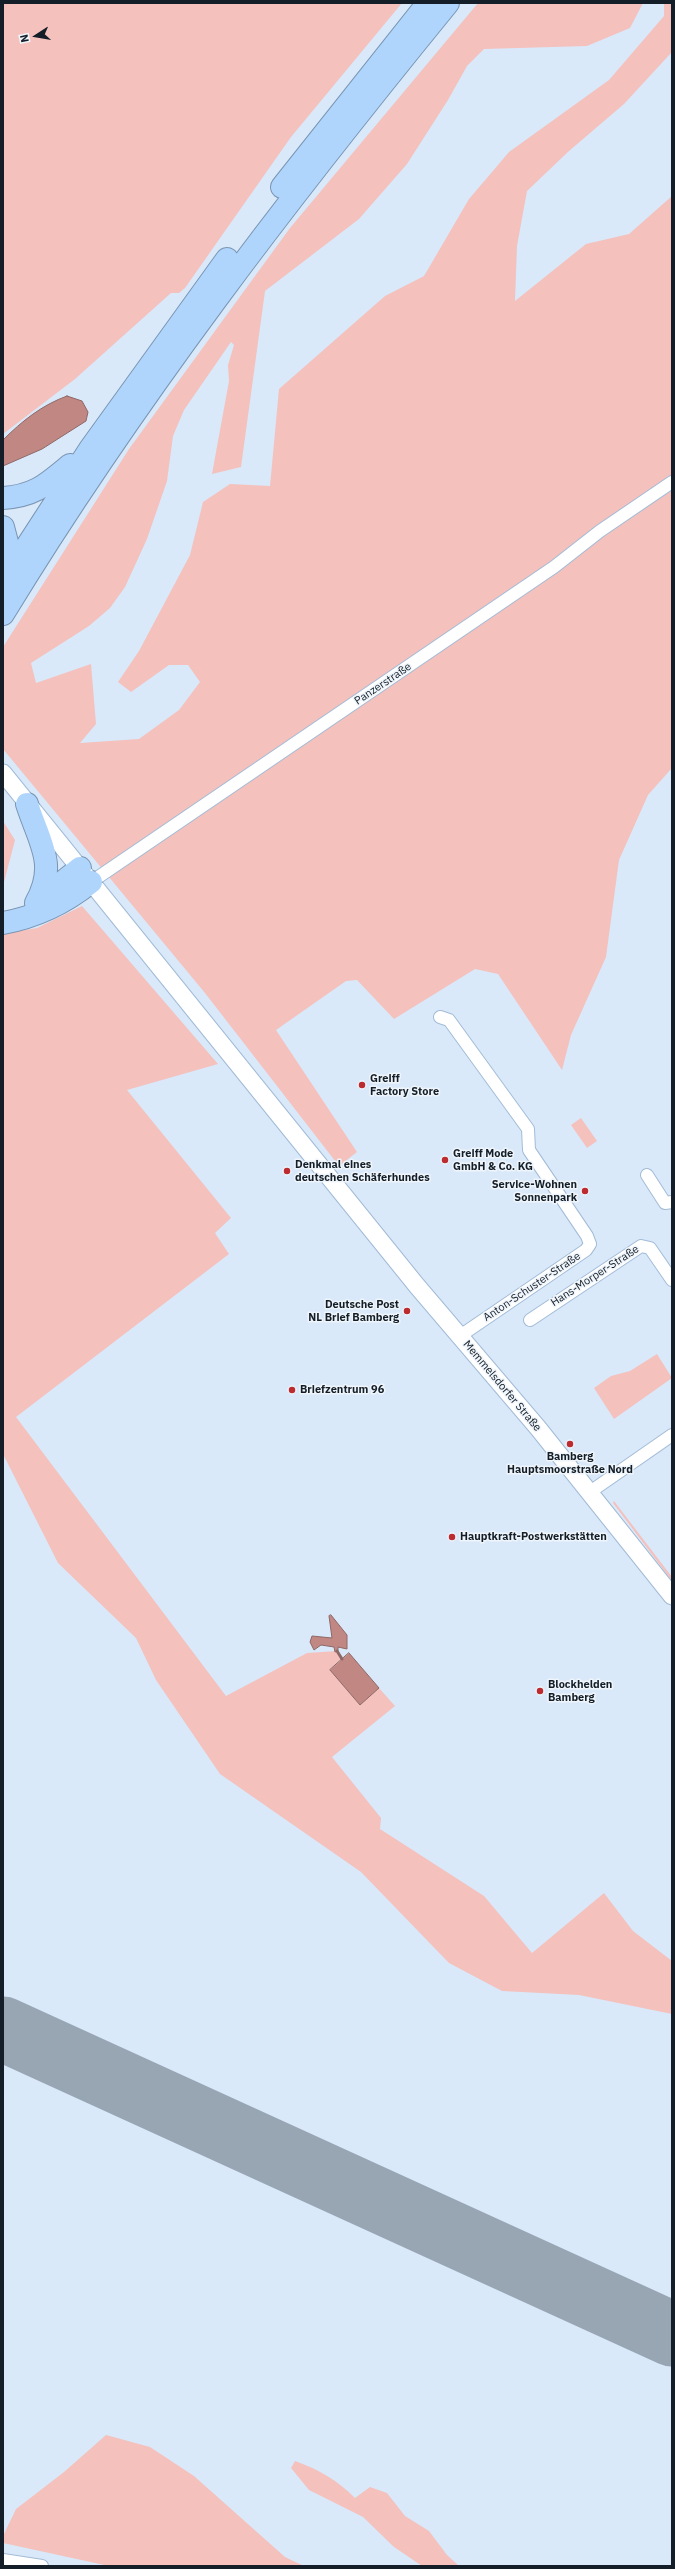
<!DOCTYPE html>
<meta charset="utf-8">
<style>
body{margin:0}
#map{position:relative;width:675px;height:2569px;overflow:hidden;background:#d9e9fa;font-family:"IBM Plex Sans",sans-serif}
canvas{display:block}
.frame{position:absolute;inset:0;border:4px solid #141e28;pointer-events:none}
.north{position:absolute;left:16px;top:16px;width:40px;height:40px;-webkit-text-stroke:3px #eff5fa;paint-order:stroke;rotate:258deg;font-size:11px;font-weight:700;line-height:16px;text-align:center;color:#141e28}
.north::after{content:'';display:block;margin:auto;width:14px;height:18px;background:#141e28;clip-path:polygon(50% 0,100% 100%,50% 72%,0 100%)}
</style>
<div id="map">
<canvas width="675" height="2569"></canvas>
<div class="frame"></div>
<div class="north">N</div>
</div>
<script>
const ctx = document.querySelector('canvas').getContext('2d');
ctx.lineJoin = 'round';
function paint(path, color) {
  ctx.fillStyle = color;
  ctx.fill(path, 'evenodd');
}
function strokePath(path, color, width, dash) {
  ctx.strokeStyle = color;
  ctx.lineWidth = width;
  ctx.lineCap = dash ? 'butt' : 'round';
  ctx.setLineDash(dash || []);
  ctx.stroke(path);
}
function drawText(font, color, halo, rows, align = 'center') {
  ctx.font = font + ' "IBM Plex Sans",sans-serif';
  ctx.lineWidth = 3;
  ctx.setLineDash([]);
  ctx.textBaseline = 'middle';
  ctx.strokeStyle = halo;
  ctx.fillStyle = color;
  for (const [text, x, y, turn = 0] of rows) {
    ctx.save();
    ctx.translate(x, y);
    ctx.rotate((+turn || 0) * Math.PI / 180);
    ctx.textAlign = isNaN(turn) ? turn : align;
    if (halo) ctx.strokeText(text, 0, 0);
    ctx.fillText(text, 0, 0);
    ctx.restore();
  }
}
const green = new Path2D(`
 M3,3H402L291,137L185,288L179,293H171L75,379L3,434Z
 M478,3H643L630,28L587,46L484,49L467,66L448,100L407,164L359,219L265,291L241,467L212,474L229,381L228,365L234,345L231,342L184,410L173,436L167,481L147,539L125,587L110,608L89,626L31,663L36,683L91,664L96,724L80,743L139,739L179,710L200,682L188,665H169L131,692L118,682L139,651L190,555L203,502L230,484L270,486L279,389L385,296L424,276L469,199L509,152L609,80L664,16V3H672V52L624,104L569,151L527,191L517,246L515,301L586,244L629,234L672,196V768L648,795L619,860L606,957L571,1035L562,1070L498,974L475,969L394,1019L357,980L346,981L276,1030L357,1152L339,1166L205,993L3,749V647L129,449L290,228Z
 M3,821L15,840L3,886Z
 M82,906L218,1064L127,1090L231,1218L215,1233L229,1254L16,1417L226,1696L307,1653L337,1651L342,1659L330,1670L360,1705L379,1688L395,1706L332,1757L381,1818L380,1829L484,1896L532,1953L604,1893L633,1931L672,1961V2014L579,1995L502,1991L449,1963L361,1872L220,1774L156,1680L136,1638L58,1563L3,1454V934L37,928Z
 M581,1118L597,1141L587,1148L571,1125Z
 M657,1354L672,1378L614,1419L594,1388L611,1376L630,1371Z
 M614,1501L672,1577V1581L613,1503Z
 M106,2435L150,2447L194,2476L285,2557L304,2566H109L3,2543V2536L16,2509L64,2472Z
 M295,2461C320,2470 337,2480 355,2498L370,2487L387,2493L405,2516L429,2531L447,2555L459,2566H422L394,2547L363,2517L309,2490L291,2468Z`);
const water = new Path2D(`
 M67,396L82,401L88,412L86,421L42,449L3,466V440C22,421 42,405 67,396Z
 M331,1615L347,1635V1649L338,1647V1651L335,1652L334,1647L321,1645L314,1650L310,1642L312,1636L332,1638L329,1616Z
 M349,1653L379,1688L360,1705L330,1670Z`);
const stream = new Path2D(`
 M337,1651L342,1659`);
const runway = new Path2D(`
 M3,2029L672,2334`);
const minor = new Path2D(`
 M91,882L554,567L600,531L672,482
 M440,1017L449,1020L528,1129L529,1150L587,1236L590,1244L586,1250L460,1336
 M647,1175L665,1203L672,1202
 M530,1320L641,1246L650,1248L672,1280
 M590,1492L672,1435
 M3,2560L42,2566`);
const secondary = new Path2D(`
 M3,773L417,1286L538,1428L672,1596`);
const motorway = new Path2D(`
 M282,187L428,3
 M3,498C35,496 47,484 70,465
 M3,527L8,546L3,570
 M3,583L90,449L227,259
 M3,614C134,399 289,198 448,3
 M27,804C39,842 58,864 36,903
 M39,901L80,868
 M3,923C36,917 65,903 91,882`);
const markers = [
 [362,1085,4,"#bb2b30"],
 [445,1160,4,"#bb2b30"],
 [287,1171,4,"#bb2b30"],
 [585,1191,4,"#bb2b30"],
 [407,1311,4,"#bb2b30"],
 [292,1390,4,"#bb2b30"],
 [570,1444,4,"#bb2b30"],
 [452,1537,4,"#bb2b30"],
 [540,1691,4,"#bb2b30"]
];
const streetNames = [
 ["Panzerstraße",383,684,-34],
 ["Hans-Morper-Straße",595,1276,-33],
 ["Anton-Schuster-Straße",532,1287,-34],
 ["Memmelsdorfer Straße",502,1386,50]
];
const poiNames = [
 ["Greiff",370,1079],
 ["Factory Store",370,1092],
 ["Greiff Mode",453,1154],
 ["GmbH & Co. KG",453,1167],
 ["Denkmal eines",295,1165],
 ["deutschen Schäferhundes",295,1178],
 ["Service-Wohnen",577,1185,"right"],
 ["Sonnenpark",577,1198,"right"],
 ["Deutsche Post",399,1305,"right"],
 ["NL Brief Bamberg",399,1318,"right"],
 ["Briefzentrum 96",300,1390],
 ["Bamberg",570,1457,"center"],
 ["Hauptsmoorstraße Nord",570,1470,"center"],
 ["Hauptkraft-Postwerkstätten",460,1537],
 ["Blockhelden",548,1685],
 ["Bamberg",548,1698]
];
paint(green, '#f4c1bd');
paint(water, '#c18782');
strokePath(water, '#8d6867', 1);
strokePath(stream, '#8d6867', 3);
strokePath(runway, '#98a6b4', 65);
strokePath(minor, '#a2bbd6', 14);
strokePath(secondary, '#a2bbd6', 19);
strokePath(motorway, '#7995b2', 24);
strokePath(minor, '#fff', 12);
strokePath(secondary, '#fff', 17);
strokePath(motorway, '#b0d5fd', 22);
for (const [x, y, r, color] of markers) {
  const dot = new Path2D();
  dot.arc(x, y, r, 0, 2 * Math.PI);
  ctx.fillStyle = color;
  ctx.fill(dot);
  strokePath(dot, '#eff5fa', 1.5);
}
drawText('11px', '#141e28', '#eff5fa', streetNames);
drawText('bold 11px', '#141e28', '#eff5fa', poiNames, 'left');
</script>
